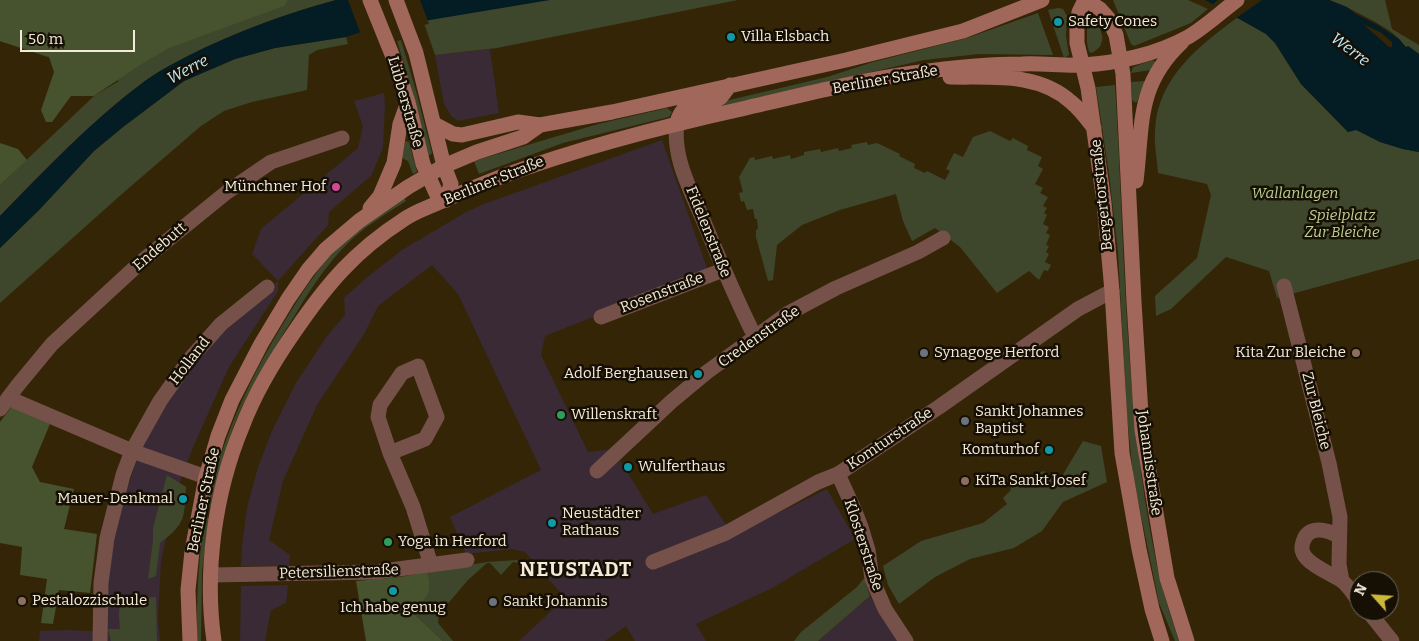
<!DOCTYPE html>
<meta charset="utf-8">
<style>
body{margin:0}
#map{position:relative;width:1419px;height:641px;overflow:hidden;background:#342507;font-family:Bitter,serif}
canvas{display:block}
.north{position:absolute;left:1349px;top:571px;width:50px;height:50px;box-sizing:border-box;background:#160f04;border:1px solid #6f675a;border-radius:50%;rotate:296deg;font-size:14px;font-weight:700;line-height:20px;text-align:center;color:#f5eada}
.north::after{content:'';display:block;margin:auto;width:18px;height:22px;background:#ccb939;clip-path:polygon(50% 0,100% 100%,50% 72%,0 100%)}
.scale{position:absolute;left:20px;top:30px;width:115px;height:22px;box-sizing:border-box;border:2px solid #f5eada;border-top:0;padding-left:6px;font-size:15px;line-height:18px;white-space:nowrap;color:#f5eada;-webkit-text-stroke:4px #160f04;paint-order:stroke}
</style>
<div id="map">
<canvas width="1419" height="641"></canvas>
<div class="north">N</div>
<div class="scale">50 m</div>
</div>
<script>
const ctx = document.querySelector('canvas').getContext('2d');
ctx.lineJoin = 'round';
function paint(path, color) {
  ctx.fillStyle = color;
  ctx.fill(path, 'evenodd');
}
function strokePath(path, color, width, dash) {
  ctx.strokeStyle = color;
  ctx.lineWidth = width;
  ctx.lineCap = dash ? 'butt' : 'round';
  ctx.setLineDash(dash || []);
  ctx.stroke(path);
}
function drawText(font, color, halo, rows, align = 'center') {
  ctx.font = font + ' Bitter,serif';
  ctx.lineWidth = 5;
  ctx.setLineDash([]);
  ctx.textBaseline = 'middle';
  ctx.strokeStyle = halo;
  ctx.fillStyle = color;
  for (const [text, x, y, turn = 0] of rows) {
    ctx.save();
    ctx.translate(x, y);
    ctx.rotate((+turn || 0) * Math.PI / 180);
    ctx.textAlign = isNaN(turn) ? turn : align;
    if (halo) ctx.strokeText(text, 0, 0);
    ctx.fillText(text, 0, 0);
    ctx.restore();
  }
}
const commercial = new Path2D(`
 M490,49L499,113L458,121L451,116L444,104L435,55Z
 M384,93L385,105L383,148L371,176L329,212L328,225L278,281V291L229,367L194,445L175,495L161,562L158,617L160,641H39L40,631L69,630L106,632V604L116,521L141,448L165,406L193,364L223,327L278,281L252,254L261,229L358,148L363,126L354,101Z
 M662,140L708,271L545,336L541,355L588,452L613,449L653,514L706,495L733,535L827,489L855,539L772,588L696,624L706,641H635L626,626L605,641H519L565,598L525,552L512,549L466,554L450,517L541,470L458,294L432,265L378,306L364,334L317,405L283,481L269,540L290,555L289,566H241L242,546L247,508L258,467L272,431L296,383L327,336L345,315L344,298L366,278L402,250L466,212L484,204Z
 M288,585L286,603L271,610L265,641H240L241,586Z
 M870,596L898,641H818Z`);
const green = new Path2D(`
 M0,0H336C291,12 247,28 204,48C184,58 163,68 145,81C92,120 46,169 0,216V185L94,96L119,81L0,41Z
 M416,0H738L497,48L435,55Z
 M1113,0H1188L1208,9L1191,23L1134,46L1131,44Z
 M1329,0H1385L1392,29L1419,45V54L1408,46L1406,48C1403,45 1401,41 1399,39C1388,26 1345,6 1329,0Z
 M1058,8L1063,9L1067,16L1066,36L1069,55L1064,58L1048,10Z
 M1038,13L1053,55L979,54L924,60L705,110L704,106L827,77L873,62L967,38Z
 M1238,17L1266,34L1275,43L1301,84L1348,132L1356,129L1380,142L1403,149L1419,152V259L1277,298L1269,271L1226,257L1171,309L1156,316L1155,296L1197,258L1211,195L1207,184L1158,173C1157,159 1154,145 1155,131C1157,78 1199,46 1238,17Z
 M1090,20H1094C1099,25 1105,37 1101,44C1100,48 1095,51 1092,53L1089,52L1087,43V23Z
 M346,37L348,44L317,50L309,55L307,90L252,102L224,111L201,126L123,193L0,303V248L40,209L94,151L123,127L184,81L235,59L275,48Z
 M401,40L416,91L432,153L430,155H428L415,100L397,41Z
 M1152,60L1156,62L1151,70L1131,73L1133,67Z
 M1145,81L1137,102H1134L1132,100L1131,82Z
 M1115,85C1125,244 1124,404 1156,561C1161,588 1171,615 1179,641H1175L1159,603L1133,476L1127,416L1118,252L1109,174L1096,87Z
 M667,108L672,112L669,117L563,143L479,174L474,161L598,124Z
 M990,131L1010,141L1013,138L1028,146L1027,150L1042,157L1038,166L1043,169L1035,184L1043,188L1040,193L1048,197L1043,206L1047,208L1044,213L1047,215L1043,224L1049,227L1046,233L1050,235L1046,245L1049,246L1046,252L1049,254L1045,262L1051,265L1048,271L1044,270L1039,280L1029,271L997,293L960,247L935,228L912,241L903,221L896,194L840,210L802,225L777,245L773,280L768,281L756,237V230L758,229L757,219H755L753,209L747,210L744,201L741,202L739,193L743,192L739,177L750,158L754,157L755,160L772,156L773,159L790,155L791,159L804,155V152L820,149L821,152L838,148L839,151L852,148L851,145L867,142L868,145L877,143L900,154L899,156L915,164L914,168L925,173L927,171L945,180L950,171L946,169L954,153L963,157L973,137Z
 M405,141L409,142L417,172L413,174L408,161L402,158Z
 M404,197L406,201C386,214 364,227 348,243C325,266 308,293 292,320C273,350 254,381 239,413C226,443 218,476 210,508L206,507C223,436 248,381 286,319C303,291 321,263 345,240C363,224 385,211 404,197Z
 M1083,441L1101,446L1107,482L1063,502L1042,531L1014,548L970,559L935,577L899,604L888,585L883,566L921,541L983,523L1007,504L1003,498L1011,490L1010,488L1021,478L1044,471L1059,481Z
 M167,475L186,487C184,519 186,523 160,543L156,576L148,579L153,540V528Z
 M204,518H209L202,571L201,641H197C196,599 199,559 204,518Z
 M517,560L519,563L513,562L501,575L490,563H487L468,580L439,614L438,623L453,641H443L411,611L420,603L427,572L487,562Z
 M864,578L870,596L818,641H794L801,632L857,587Z
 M137,596L146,598L156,597L157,641H111L108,629H120C119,611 115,599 137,596Z`);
const forest = new Path2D(`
 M0,0H288L284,6L169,48L140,65L94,96H71L52,122H46L41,110L54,72L49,57L0,41Z
 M0,143L18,149L27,160L0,185Z
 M12,406L50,424L32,467L40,482L74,489L64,529L97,534L90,593L59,590L53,624L41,623L47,579L20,575L22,547L0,543V422Z
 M427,572C433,595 427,596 412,612L443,641H366L356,581L400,577Z`);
const water = new Path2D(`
 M336,0H550L364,31L346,37L275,48L235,59L184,81L123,127L94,151L40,209L0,248V216C46,169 92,120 145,81C163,68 184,58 204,48C247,28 291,12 336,0Z
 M1205,0H1329L1347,7L1356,14L1376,24L1399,39L1406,47L1408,46L1419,54V152L1403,149L1380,142L1356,130L1348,132L1301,84L1275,43L1266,34ZM1363,24L1380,32L1392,42V47H1389Z`);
const pier = new Path2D(`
 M348,0H420L429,24L361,35Z
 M1218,0H1262L1235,19L1212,5Z`);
const street = new Path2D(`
 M677,123C672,157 691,191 704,222C720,261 736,299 755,337
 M1284,286L1329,463L1340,517L1339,564L1342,581
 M601,317L723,270
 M418,366L437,417L425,439L390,453L378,417L380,405L402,373Z
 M8,398L132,451L206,477
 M0,409L18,385L52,344L142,261L227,192L271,162L342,138
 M390,453L413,507L431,565
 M597,471L672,401L707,372L787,314L836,288L918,252L943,238
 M838,474L854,509L861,527L868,550L872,579L885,609L906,641
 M1338,536C1326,529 1308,525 1303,542C1302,545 1301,549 1303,553C1307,564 1331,574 1341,580C1348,585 1353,594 1359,601
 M653,562L726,533L818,482L838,474L939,407L1078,309L1112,291
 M211,575L375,572L467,560
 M1368,611L1392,641
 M100,641L101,583L107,538L123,475L132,451L160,401L189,360L221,324L267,287`);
const secondary = new Path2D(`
 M370,0L395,62L408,102L423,164L436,193L446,200
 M396,0L416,53L444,166L451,184L446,200
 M1085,0L1079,12L1077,27V43L1088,88L1104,202L1112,291L1122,453L1139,549L1152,609L1162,641
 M1086,0L1100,9L1108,18L1116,35L1123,74L1134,302L1142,430L1167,578L1187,641
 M950,77C992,78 1038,72 1071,102C1080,109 1087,119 1094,128
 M677,123C683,96 705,110 720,98C723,95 727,89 730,85
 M434,124L453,134L462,135L518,122L540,125L612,112L846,60L963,31L1042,0
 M1136,181C1143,125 1136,85 1182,42
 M370,208L380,196L394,163L400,124L408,102
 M190,641L188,590L192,551L206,477L218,436L232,400L261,344L288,299L308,270L326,249L359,221L408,187L444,166L477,152L523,137L540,125
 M214,641C204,571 215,492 242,427C255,393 274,361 295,331C327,284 355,251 403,220C414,212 427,208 440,202C461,193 482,184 503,176C582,147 664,126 746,108C801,95 857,81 913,73C949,68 985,64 1022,64C1042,63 1063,66 1083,65C1118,63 1157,54 1188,37C1205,27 1221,12 1237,0`);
const markers = [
 [1058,22,5,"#0f9aa8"],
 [731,37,5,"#0f9aa8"],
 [336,187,5,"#d1479c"],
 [924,353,5,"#6b7280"],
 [1356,353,5,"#8d6e63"],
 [698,374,5,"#0f9aa8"],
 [561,415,5,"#2e9e5b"],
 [965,421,5,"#6b7280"],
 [1049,450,5,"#0f9aa8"],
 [628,467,5,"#0f9aa8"],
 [965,481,5,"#8d6e63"],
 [183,499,5,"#0f9aa8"],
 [552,523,5,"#0f9aa8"],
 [388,542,5,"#2e9e5b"],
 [393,591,5,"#0f9aa8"],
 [22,601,5,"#8d6e63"],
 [493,602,5,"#6b7280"]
];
const poiNames = [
 ["Safety Cones",1068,22],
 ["Villa Elsbach",741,37],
 ["Münchner Hof",326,187,"right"],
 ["Synagoge Herford",934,353],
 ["Kita Zur Bleiche",1346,353,"right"],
 ["Adolf Berghausen",688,374,"right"],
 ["Sankt Johannes",975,412],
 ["Baptist",975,429],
 ["Willenskraft",571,415],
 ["Komturhof",1039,450,"right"],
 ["Wulferthaus",638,467],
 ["KiTa Sankt Josef",975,481],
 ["Mauer-Denkmal",173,499,"right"],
 ["Neustädter",562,514],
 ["Rathaus",562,531],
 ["Yoga in Herford",398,542],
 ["Pestalozzischule",32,601],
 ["Sankt Johannis",503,602],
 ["Ich habe genug",393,608,"center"]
];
const streetNames = [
 ["Berliner Straße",885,80,-10],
 ["Lübberstraße",405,102,74],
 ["Berliner Straße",494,181,-22],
 ["Bergertorstraße",1102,195,-96],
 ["Fidelenstraße",708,232,68],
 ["Endebutt",160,247,-41],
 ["Rosenstraße",662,293,-21],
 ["Credenstraße",759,337,-35],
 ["Holland",190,361,-52],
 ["Zur Bleiche",1316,411,76],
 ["Komturstraße",890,439,-34],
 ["Johannisstraße",1149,463,82],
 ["Berliner Straße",204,500,-78],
 ["Klosterstraße",863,545,72],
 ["Petersilienstraße",339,572,-2]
];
const parkNames = [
 ["Wallanlagen",1295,194],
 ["Spielplatz",1342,216],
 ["Zur Bleiche",1342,233]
];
const waterNames = [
 ["Werre",1350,50,37],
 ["Werre",188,70,-28]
];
const districtNames = [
 ["NEUSTADT",576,570]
];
paint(commercial, '#392a36');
paint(green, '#3e472b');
paint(forest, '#47522f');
paint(water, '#041c24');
paint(pier, '#342507');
strokePath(street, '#765149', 15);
strokePath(secondary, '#a2675b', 15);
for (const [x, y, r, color] of markers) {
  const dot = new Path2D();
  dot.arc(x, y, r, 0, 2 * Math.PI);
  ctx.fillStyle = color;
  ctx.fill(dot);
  strokePath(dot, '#160f04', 2);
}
drawText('15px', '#f5eada', '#160f04', poiNames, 'left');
drawText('15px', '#f5eada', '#160f04', streetNames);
drawText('italic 15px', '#bcd092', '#160f04', parkNames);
drawText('italic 16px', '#bfecfd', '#160f04', waterNames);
ctx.letterSpacing = '1px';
drawText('bold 20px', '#f5eada', '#160f04', districtNames);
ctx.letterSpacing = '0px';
</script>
